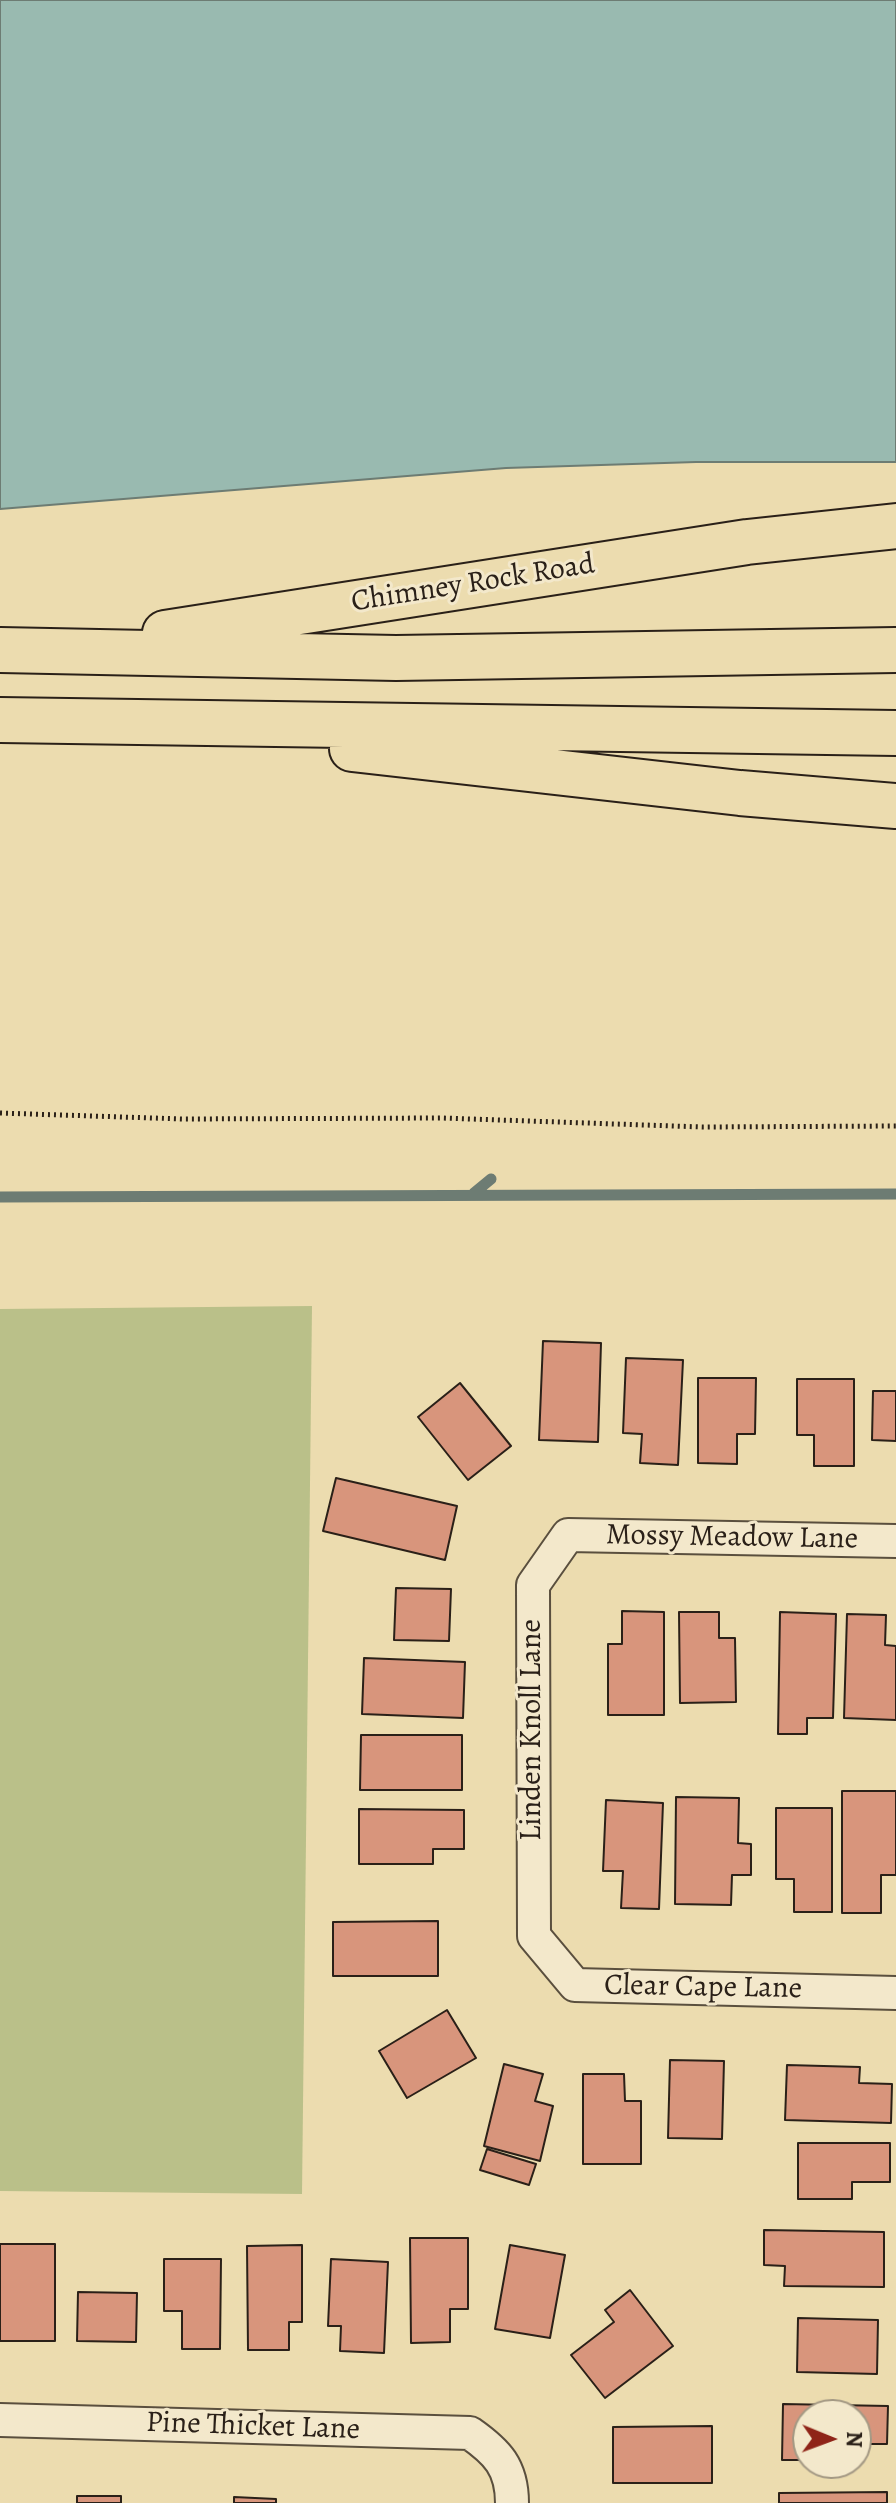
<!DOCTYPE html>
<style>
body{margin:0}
#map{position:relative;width:896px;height:2503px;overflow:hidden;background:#ecdcaf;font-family:Alegreya,serif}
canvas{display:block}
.north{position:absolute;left:792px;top:2399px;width:80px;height:80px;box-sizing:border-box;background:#f3e8cb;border:2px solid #a39883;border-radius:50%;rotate:91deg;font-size:22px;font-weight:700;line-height:32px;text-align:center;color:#2a2018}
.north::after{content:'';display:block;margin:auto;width:28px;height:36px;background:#8f2418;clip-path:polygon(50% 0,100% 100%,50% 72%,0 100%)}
</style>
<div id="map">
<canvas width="896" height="2503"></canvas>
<div class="north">N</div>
</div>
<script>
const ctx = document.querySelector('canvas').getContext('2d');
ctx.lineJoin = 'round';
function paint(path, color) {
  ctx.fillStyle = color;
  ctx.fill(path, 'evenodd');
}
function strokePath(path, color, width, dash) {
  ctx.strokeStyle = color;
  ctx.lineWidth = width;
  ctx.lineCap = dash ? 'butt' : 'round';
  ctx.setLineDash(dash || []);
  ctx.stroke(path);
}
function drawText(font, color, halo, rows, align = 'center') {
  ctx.font = font + ' Alegreya,serif';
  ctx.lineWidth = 6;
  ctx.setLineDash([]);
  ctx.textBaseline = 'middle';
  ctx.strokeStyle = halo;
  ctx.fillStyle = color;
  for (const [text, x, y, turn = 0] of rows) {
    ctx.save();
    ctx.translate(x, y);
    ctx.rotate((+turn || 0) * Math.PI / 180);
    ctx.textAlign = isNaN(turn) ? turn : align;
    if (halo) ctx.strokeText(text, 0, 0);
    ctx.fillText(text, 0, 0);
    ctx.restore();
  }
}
const green = new Path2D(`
 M312,1306L302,2194L0,2191V1309Z`);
const water = new Path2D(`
 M0,0H896V462H696L506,468L0,509Z`);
const stream = new Path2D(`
 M474,1193L491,1179
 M0,1197L896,1194`);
const building = new Path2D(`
 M543,1341L601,1343L598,1442L539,1440Z
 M626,1358L683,1360L678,1465L640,1463L642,1434L623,1433Z
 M698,1378H756L755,1434H737V1464L698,1463Z
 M797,1379H854V1466H814V1435H797Z
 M460,1383L511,1446L468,1480L418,1417Z
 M873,1391H896V1441L872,1440Z
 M336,1478L457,1506L445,1560L323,1531Z
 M396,1588L451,1589L449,1641L394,1640Z
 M622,1611L664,1612V1715H608V1644H622Z
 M679,1612H719V1638H735L736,1702L680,1703Z
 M780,1612L836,1614L833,1718H807V1734H778Z
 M847,1614L886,1615L885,1645L896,1646V1720L844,1718Z
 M364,1658L465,1662L463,1718L362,1714Z
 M361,1735H462V1790H360Z
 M842,1791H896V1875H881V1913H842Z
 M676,1797L739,1798L738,1843L751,1844V1875H732L731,1905L675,1904Z
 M606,1800L663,1803L659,1909L621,1908L623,1871H603Z
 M776,1808H832V1912H794V1879H776Z
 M359,1809L464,1810V1849H433V1864H359Z
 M438,1921V1976H333V1922Z
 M447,2010L476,2058L407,2098L379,2051Z
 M670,2060L724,2061L722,2139L668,2138Z
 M504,2064L543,2074L535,2101L553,2106L540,2161L484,2146Z
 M787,2065L860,2067L859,2083L892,2084L891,2123L785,2120Z
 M583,2074H624L625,2101H641V2164H583Z
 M798,2143H890V2182H852V2199H798Z
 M487,2149L536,2164L529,2185L480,2170Z
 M764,2230L884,2232V2287L784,2286L785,2266L764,2265Z
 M410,2238H468V2309H450V2342L411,2343Z
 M0,2244H55V2341H0Z
 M302,2245V2322H289V2350H248L247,2246Z
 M510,2245L565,2255L550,2338L495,2329Z
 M164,2259H221L220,2349H182V2311H164Z
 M331,2259L388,2262L384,2353L340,2351L341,2326H328Z
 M630,2290L673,2346L605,2398L571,2355L614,2322L605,2310Z
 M78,2292L137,2293L136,2342L77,2341Z
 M798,2318L878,2320L877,2374L797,2372Z
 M783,2404L888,2406L887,2444H856V2451V2415H808V2460H782Z
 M712,2426V2483H613V2427Z
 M887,2492V2503H779V2493Z
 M77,2496H121V2503H77Z
 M234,2497L276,2499V2503H234Z`);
const path = new Path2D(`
 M0,1113L183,1119L442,1118L702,1127L896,1126`);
const street = new Path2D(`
 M896,1541L568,1535L533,1585L534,1936L575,1985L896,1993
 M0,2420L470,2433C497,2452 512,2467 512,2503`);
const highway = new Path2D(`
 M165,633L747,542L896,526
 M0,650L396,658L896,650
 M0,720L896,733
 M352,749L740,793L896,806`);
const streetNames = [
 ["Chimney Rock Road",473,584,-9],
 ["Mossy Meadow Lane",732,1538,1],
 ["Linden Knoll Lane",533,1730,-90],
 ["Clear Cape Lane",703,1988,1],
 ["Pine Thicket Lane",253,2427,2]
];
paint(green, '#bac089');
paint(water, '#99bab0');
strokePath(water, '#6d7c73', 2);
strokePath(stream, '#6d7c73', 11);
paint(building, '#d8957c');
strokePath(building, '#2a2018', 2);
strokePath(street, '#5a4f3e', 36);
strokePath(highway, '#2a2018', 48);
strokePath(path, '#2a2018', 5, [2, 4]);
strokePath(street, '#f3e8cb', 32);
strokePath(highway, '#ecdcaf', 44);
drawText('30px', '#2a2018', '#f3e8cb', streetNames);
</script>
